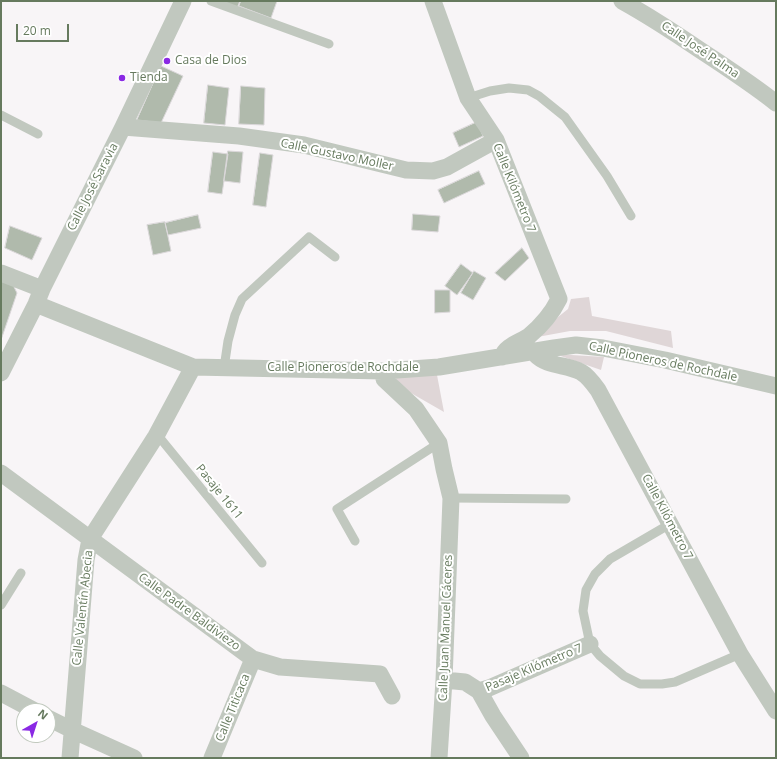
<!DOCTYPE html>
<meta charset="utf-8">
<style>
body{margin:0}
#map{position:relative;width:777px;height:759px;overflow:hidden;background:#f8f5f7;font-family:"Open Sans",sans-serif}
canvas{display:block}
.frame{position:absolute;inset:0;border:2px solid #667a5e;pointer-events:none}
.north{position:absolute;left:16px;top:703px;width:40px;height:40px;box-sizing:border-box;background:#fff;border:1px solid #c2cabf;border-radius:50%;rotate:39deg;font-size:11px;font-weight:700;line-height:16px;text-align:center;color:#667a5e}
.north::after{content:'';display:block;margin:auto;width:14px;height:18px;background:#8a29e4;clip-path:polygon(50% 0,100% 100%,50% 72%,0 100%)}
.scale{position:absolute;left:16px;top:24px;width:53px;height:18px;box-sizing:border-box;border:2px solid #667a5e;border-top:0;padding-left:5px;font-size:12px;line-height:14px;white-space:nowrap;color:#667a5e;-webkit-text-stroke:3px #fff;paint-order:stroke}
</style>
<div id="map">
<canvas width="777" height="759"></canvas>
<div class="frame"></div>
<div class="north">N</div>
<div class="scale">20 m</div>
</div>
<script>
const ctx = document.querySelector('canvas').getContext('2d');
ctx.lineJoin = 'round';
function paint(path, color) {
  ctx.fillStyle = color;
  ctx.fill(path, 'evenodd');
}
function strokePath(path, color, width, dash) {
  ctx.strokeStyle = color;
  ctx.lineWidth = width;
  ctx.lineCap = dash ? 'butt' : 'round';
  ctx.setLineDash(dash || []);
  ctx.stroke(path);
}
function drawText(font, color, halo, rows, align = 'center') {
  ctx.font = font + ' "Open Sans",sans-serif';
  ctx.lineWidth = 4;
  ctx.setLineDash([]);
  ctx.textBaseline = 'middle';
  ctx.strokeStyle = halo;
  ctx.fillStyle = color;
  for (const [text, x, y, turn = 0] of rows) {
    ctx.save();
    ctx.translate(x, y);
    ctx.rotate((+turn || 0) * Math.PI / 180);
    ctx.textAlign = isNaN(turn) ? turn : align;
    if (halo) ctx.strokeText(text, 0, 0);
    ctx.fillText(text, 0, 0);
    ctx.restore();
  }
}
const green = new Path2D(`
 M589,297L592,316L671,331L673,348L606,331H570L532,338L568,309L571,299Z
 M555,354L604,357L601,370Z
 M437,375L444,412L404,389L395,377Z`);
const building = new Path2D(`
 M219,1H240L237,8Z
 M241,1H277L271,18L239,6Z
 M161,66L183,76L161,123L137,120Z
 M208,85L229,88L225,125L204,123Z
 M241,86L265,88L264,125L239,124Z
 M477,122L483,136L459,147L453,133Z
 M228,151L243,152L240,183L224,181Z
 M213,152L228,154L222,194L208,192Z
 M260,153L273,155L266,207L253,205Z
 M479,171L485,184L444,203L438,190Z
 M413,214L440,216L438,232L412,230Z
 M198,215L201,228L168,235L165,223Z
 M165,222L171,251L153,255L147,225Z
 M10,226L42,238L32,260L5,248Z
 M522,248L529,258L505,281L495,273Z
 M461,264L473,273L457,295L445,286Z
 M474,271L486,278L473,300L461,293Z
 M1,281L13,285L17,293L1,340Z
 M435,290H450V312L435,313Z`);
const service = new Path2D(`
 M211,1L329,44
 M468,98L490,91L509,88L528,90L539,96L565,117L607,176L631,216
 M1,115L38,134
 M224,368L228,341L235,315L242,299L309,237L335,257
 M156,436L160,438L262,563
 M451,498L566,499
 M670,524L610,559L595,574L586,590L583,611L590,644L600,656L624,676L640,684H662L675,682L740,654
 M355,541L337,509L439,443
 M1,605L21,573`);
const minor = new Path2D(`
 M433,1L468,98L496,140L559,299C552,313 541,326 529,336C520,342 505,346 502,357
 M622,1C649,16 675,33 700,50C726,67 752,84 776,103
 M123,127L239,136L304,145L406,170L433,171L447,167L496,140
 M1,273L42,289
 M36,304L193,367L383,371L439,367L554,348L576,345L603,348L665,360L776,386
 M534,352L535,354C547,367 566,364 581,372C588,376 593,383 598,390L740,654L776,711
 M383,371L384,379L416,409L439,443L444,469L451,498L444,680L439,758
 M1,373L36,304L42,289L123,127L183,1
 M1,473L253,659L280,667L380,674L392,696
 M444,680L465,682L479,691L493,716L521,758
 M479,691L489,688L590,644
 M1,693L35,711
 M48,718L72,730L134,758
 M70,758L86,560L90,539L156,436L193,367
 M212,758L253,659`);
const markers = [
 [167,61,4,"#8a29e4"],
 [122,78,4,"#8a29e4"]
];
const streetNames = [
 ["Calle José Palma",700,50,34],
 ["Calle Gustavo Moller",337,155,12],
 ["Calle José Saravia",93,187,-63],
 ["Calle Kilómetro 7",514,188,68],
 ["Calle Pioneros de Rochdale",663,362,12],
 ["Calle Pioneros de Rochdale",343,368],
 ["Pasaje 1611",219,492,51],
 ["Calle Kilómetro 7",667,517,62],
 ["Calle Valentín Abecia",83,608,-84],
 ["Calle Padre Baldiviezo",189,612,36],
 ["Calle Juan Manuel Cáceres",446,628,-88],
 ["Pasaje Kilómetro 7",534,668,-23],
 ["Calle Titicaca",233,708,-68]
];
const poiNames = [
 ["Casa de Dios",175,61],
 ["Tienda",130,78]
];
paint(green, '#dfd6d7');
paint(building, '#b0baac');
strokePath(building, '#dad7d9', 1);
strokePath(service, '#c1c8bf', 9);
strokePath(minor, '#c1c8bf', 17);
for (const [x, y, r, color] of markers) {
  const dot = new Path2D();
  dot.arc(x, y, r, 0, 2 * Math.PI);
  ctx.fillStyle = color;
  ctx.fill(dot);
  strokePath(dot, '#fff', 1.5);
}
drawText('12px', '#667a5e', '#fff', streetNames);
drawText('12px', '#667a5e', '#fff', poiNames, 'left');
</script>
